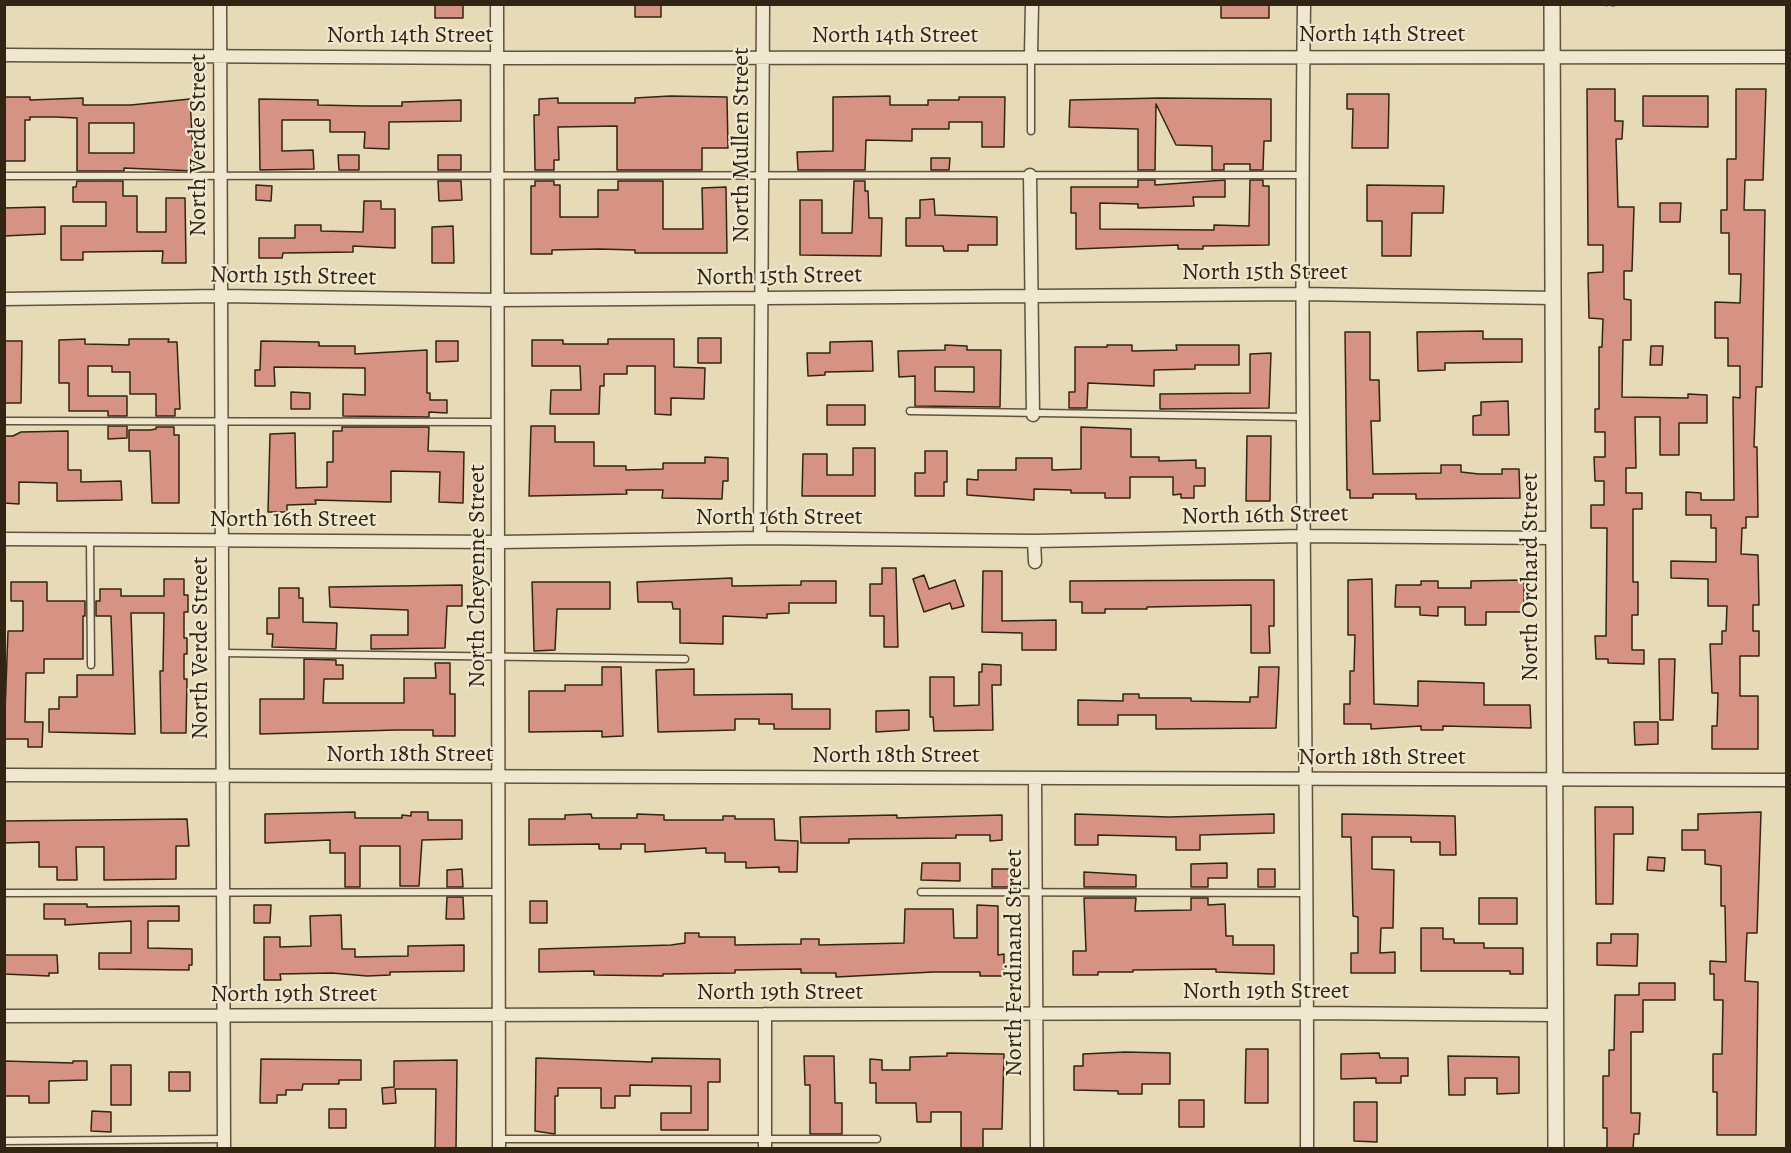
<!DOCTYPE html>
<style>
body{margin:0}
#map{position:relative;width:1791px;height:1153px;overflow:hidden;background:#e7dab7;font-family:Alegreya,serif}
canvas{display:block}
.frame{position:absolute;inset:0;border:6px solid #332514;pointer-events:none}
</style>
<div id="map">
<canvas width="1791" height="1153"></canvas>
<div class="frame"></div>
</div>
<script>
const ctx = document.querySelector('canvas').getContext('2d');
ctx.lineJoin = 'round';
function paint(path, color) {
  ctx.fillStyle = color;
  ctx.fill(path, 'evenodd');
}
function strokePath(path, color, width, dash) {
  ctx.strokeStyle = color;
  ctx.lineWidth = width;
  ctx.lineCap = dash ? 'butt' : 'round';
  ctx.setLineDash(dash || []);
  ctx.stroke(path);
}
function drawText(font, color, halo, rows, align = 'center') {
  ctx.font = font + ' Alegreya,serif';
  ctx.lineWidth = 4.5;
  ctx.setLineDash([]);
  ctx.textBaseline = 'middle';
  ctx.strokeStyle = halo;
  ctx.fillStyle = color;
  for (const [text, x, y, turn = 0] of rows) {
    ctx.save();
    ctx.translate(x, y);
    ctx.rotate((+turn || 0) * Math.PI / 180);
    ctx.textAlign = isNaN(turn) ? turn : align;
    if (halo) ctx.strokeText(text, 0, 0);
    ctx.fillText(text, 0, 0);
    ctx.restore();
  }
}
const building = new Path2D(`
 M435,4H463V18H435Z
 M635,4H661V17H635Z
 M1221,4H1269V18H1221Z
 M1587,89H1615V121H1623L1622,139H1616L1618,207H1634L1632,271H1624V299L1631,300V340H1623L1622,397L1688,398V394L1707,395V423H1679V455H1660V417H1635L1636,468H1626V493H1642V509H1633V582H1638V615H1632V650H1644V664L1608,663V659H1596L1595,636H1606L1607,528H1591V505H1604V481H1595L1594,457H1605V432H1595V409H1599V347H1602L1603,319L1589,318L1588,273L1603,272V245H1588Z
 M1736,89H1766L1763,180H1745L1744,210H1765L1762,387H1756L1754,447H1757L1758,517H1746V528H1742L1741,554L1758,555L1759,605H1753V631H1759V656H1740V696H1758V749H1712V726H1717L1718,693H1712L1710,644H1722V631H1726L1727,606H1708V579L1671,578V561L1716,562V528H1711V515H1686V492L1701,493V500H1734L1733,397L1740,398V366H1728V338H1715V302L1740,303L1741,274H1729V233H1721V210H1727V159H1736Z
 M1347,94H1389L1388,148H1352L1353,109H1347Z
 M670,96L727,97L728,148H702V170H617V126L558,127L559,160H554V170H535L534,115H539V99L558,98V103H635V98Z
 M890,96V105H928V100H959V97H1005L1004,147H982V122H949V129H912V141L866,140L865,170H798L797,152L833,151V97Z
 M1643,96H1708V127L1643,126Z
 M4,97H30V100L83,98V105H131L190,99L194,171L124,168V171H77V118L56,117H30V120H25V161H4ZM89,123H134V153H89Z
 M1160,98L1271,99V141H1264L1263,170H1250V164H1224V170H1212V146L1176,145L1156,104L1155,170H1138V129L1069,127L1070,100Z
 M259,99L318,100V105L365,106H402V102L461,100V121L389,122V149L364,148L365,132H330V120H282V151L313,150L314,169L260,170Z
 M338,155H359V170H339Z
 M438,155H461V170H438Z
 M931,158H950L949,170H931Z
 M1138,180H1155V185L1225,180V197H1193L1194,206L1138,208V204L1100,203V229L1214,230V225L1249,226L1250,180H1263V186H1269V245L1203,246V249H1178V245L1076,249V213H1071V187H1138Z
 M77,181H123V196H137V232H166V198H185L186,263H162L163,251L83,252V260H61V226H106V202H73V187H76Z
 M438,181H461L462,200L439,201Z
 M535,181H554V185H560V217H598V190H618V181H663V229H703L702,188L726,187L727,253H635V250L599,249L552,250V254H531V186H535Z
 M854,181H865V191H868L869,218H882L881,256L800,255V200H822V233H852Z
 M256,185L272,186L271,201L256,200Z
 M1367,185L1444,186L1443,213H1412L1411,256H1382V221H1367Z
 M934,199L935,215L997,217V245H968V251H944L943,246H906V218H920V200Z
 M364,201H381V209H395V248L353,246V252L283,253L282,258H259V238H295V225H321V231L363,232Z
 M1660,203H1681L1680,222H1660Z
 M45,207V234L4,236V208Z
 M453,226L454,263H432V227Z
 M1483,331V339H1522V362L1445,363V370L1418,371L1417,332Z
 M1345,332H1370V380H1379L1380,421H1371L1373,474L1441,473V465H1461V472L1479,474H1502V469H1519L1520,498L1416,499V494H1373V498H1350V490H1347Z
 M698,338H721V363H698Z
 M85,339V344L129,345V339H169L168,342H177L180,409H175V416H156V394H130V372H112V366H88V396H127V416H108V411H69V383H59V340Z
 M608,339H674V367L705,368L704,399L671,398V415L655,414V366H627V374H604V386H600L599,414H550L551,390H581L580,366H532V340H563V344H608Z
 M4,341H22L21,403H4Z
 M261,341L319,342V346H355V354L427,350V393H430V400H447V413L429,412V417L343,416V394L365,395V368L274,367L275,386H255V370H260Z
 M436,341H458V361L436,362Z
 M872,341L873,371L825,372V375L808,376L807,353H830V342Z
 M945,345L967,346V350H1001L1000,407L915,406V376L899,377L898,351L945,350ZM935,367H974V392L935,391Z
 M1107,345H1132V351L1177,350L1176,345H1239V365H1195V369L1154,370V386L1088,383L1087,408H1069V392H1075V347H1107Z
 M1651,346H1663L1662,365H1650Z
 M1271,353L1269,408L1160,409V394L1250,393V354Z
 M291,392L310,393V409H291Z
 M1508,401L1509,435H1473V416L1481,415V402Z
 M827,405H865V425H827Z
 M108,426H127V438L108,439Z
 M531,426H555V442H594V466H626V470L663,469V463H705V457L728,458V481H723L722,499L662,498L663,490H626L627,494L529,496Z
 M156,427H174V435H179V503H152L150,451H129V430H150L156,429Z
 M342,427H429L428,451L464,452L463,503L439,502L440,472L391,471V502L315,500L316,504L287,505V512H268L270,434L295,433L296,488L327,487V462H333V431H342Z
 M1081,427L1131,429V457H1159V461L1196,460V468H1205V486H1194V498H1181V494L1173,495V477H1130V498H1105V493H1071V490L1034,489V500L967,495V479L978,480V470H1016V458H1052V470L1081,469Z
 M68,431V470H81V482L121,481L122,500L57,501V483L19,482V504L4,503V436H13L21,432Z
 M1247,436H1271L1270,501H1246Z
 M853,448H875V496H802L803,454H827V475H853Z
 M925,451H947V482H944V496H915V473H925Z
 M882,568H896L898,647H884V616H870V584H882Z
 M983,571H1002V621L1056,620V650H1022V633L982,632Z
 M924,575L929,589L955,580L964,606L952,609L950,603L924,612L913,579Z
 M732,578V586L801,585V581H836V603H789V613L767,614V618L723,616V644L680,643V609H673L672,602H638L637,582Z
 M164,579H184V595H188V612H184V638H187V654H184V679H187L186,733H161L160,671H163L164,613H131L135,734L49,732V709H59V697H77V675H113L111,616H96V601H100V589H121V596H164Z
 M1372,579L1374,704L1418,706V681L1484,683V705H1530L1531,728L1443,726V730H1421V726L1371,729V724H1344V704H1350V671H1354L1355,635H1348V580Z
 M1251,580H1274V626H1269L1270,653H1251V605L1147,607V609H1105V613H1082V602H1070V581Z
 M1524,580V612H1486V625H1465V607H1438V616L1420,615V607H1395L1396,585H1421V581H1438V588H1471V581Z
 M11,582H47V601H85V616H83V659H44V673H26L25,722H43L42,747H28V739H4L8,631H23V601H11Z
 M532,582H610V609H557L555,650L534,651Z
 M462,585V606H447L445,648L371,649V635H408V610L330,607L329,587Z
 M279,588H299V598H303V622L337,623L336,649L272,647L273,634H267V618H279Z
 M304,659L336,660V665H343V679H324L323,703H404V678H436L435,663H450V694H455V736H433V730H396L260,734V699H304Z
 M1659,659H1675L1673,720H1660Z
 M982,664L1001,665V685H992L993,730L934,731L933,717H930V677H954V706L979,705V672H982Z
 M602,667H621L623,736L602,737V731L529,732V691H565V685H602Z
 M1259,667H1279L1276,728L1156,729V715H1118V725H1078V700L1123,701V694H1139V698H1191V701L1250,702V697H1258Z
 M694,669V695L792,694V709H830V729H774V724H759V719H735V730L658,732L656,670Z
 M909,710V730L876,732V711Z
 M1634,722H1658V744L1635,745Z
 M1595,807H1633V834H1614L1613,904H1596Z
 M355,812V818H402V815L411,816V812H428V820H462V839L422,840L419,886H400V846H360V887H345V853H330V840L265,843V814Z
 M1761,812L1757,933H1747L1746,954L1745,981L1758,982L1756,1135H1717V1092H1713V1054H1722L1723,1000H1714V974H1710V961L1726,962L1725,906H1721V866L1705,864V850H1682V830H1698V814Z
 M591,814L592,818H637V814L664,815V820H723V816H735V819H774L775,840L798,841L797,872H779V867L746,868V862H725V853H706V848L645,852V844H621V849H599V844L529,845V819H565V815Z
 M1075,814L1169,817L1274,814V833L1200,835V850H1176V837L1098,835V845H1075Z
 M1342,814L1455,816L1456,855H1440V842H1411V837H1372V869L1394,870L1393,928H1381L1380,953L1395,952V973H1351V953H1358V917L1353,916L1351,837H1342Z
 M897,815V818L1002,815V840L990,841V835H956V838L849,839V843H801L800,817Z
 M187,819L189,846H176V879L104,880V847H76L77,880H57V867H39V842L4,843V821Z
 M1648,857L1665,858L1664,871L1647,870Z
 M922,863H960V881L921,880Z
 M1227,863V878H1208V887H1191V864Z
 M462,869L463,887H447V870Z
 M992,869H1010L1011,887H992Z
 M1258,869H1275V887H1258Z
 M1084,872L1136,875V887H1084Z
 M447,897H463L464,919H446Z
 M1084,898H1136L1135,911L1191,910V898H1208V905L1225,904L1226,936H1233V945H1274V974L1216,972V969L1133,970V972H1098V975H1073V951H1086Z
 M1479,898H1517V924H1479Z
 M530,901H547V923H530Z
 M44,904H87V907L179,906V921H148V948L192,949V965H189V970L99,969V953H131V921L65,925V919H44Z
 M254,905H271L270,923H254Z
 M977,905L998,906V955L1004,954V976H980V972H933L836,977V973H801V969L735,970V973L663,974V976L594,975V971L539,972V949L671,945L685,943V933H699V937H735V945L801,944V939H819V945L904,943L905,909H953L954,938H977Z
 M341,915L342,949H355V957L408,956V946L464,945V971L390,972V975L367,976L332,973L280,974L281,980H264V937H280V947L311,946L310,916Z
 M1421,928H1443V939H1454V943H1484V948H1523V974H1510V971H1421Z
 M1611,934H1638L1637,966L1597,965V943H1611Z
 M4,955H57L58,973H49V976L4,974Z
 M1639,983H1675V1000H1643V1032H1631V1113H1640L1639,1134H1634L1633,1149H1607V1128H1603V1076H1609V1050H1614L1615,995H1639Z
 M1246,1049H1268V1103H1245Z
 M1125,1052L1170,1053V1084H1142V1094H1118V1091L1074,1090V1066H1083V1054Z
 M947,1053L1004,1054L1002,1129H983V1149H961V1112H931V1122H917L916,1103H876V1083H870V1059L882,1060V1070H910V1057L947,1056Z
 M1379,1053L1380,1058H1408V1076H1401V1083H1376V1078L1341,1079V1054Z
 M804,1056H834L835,1103H842V1134H810V1085H805Z
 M1448,1056L1519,1057V1093L1497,1094V1078H1465V1095H1449Z
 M536,1058L652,1062V1058L720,1059V1082H708V1130H661V1113H691V1086L630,1085V1096H615V1108H601V1088H558V1096H555V1134L535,1131Z
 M261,1059L361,1060V1080H339V1084H303L302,1090H286V1095H277V1103H260Z
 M457,1060L456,1149H435L436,1089H395L396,1103L383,1104L382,1088L394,1087V1061Z
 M4,1061L73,1063V1061H87V1080L49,1081V1103H29V1096H4Z
 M111,1065H131V1105H111Z
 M169,1072H190V1091H169Z
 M1179,1100H1204V1127H1179Z
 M1354,1102H1377V1142L1354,1141Z
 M329,1109H346V1128H329Z
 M92,1111L111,1112V1132L91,1131Z`);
const path = new Path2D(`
 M1596,4L1615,5`);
const service = new Path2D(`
 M1031,131V56
 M4,176L1303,175
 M910,411L1303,417
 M4,421L498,422
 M90,540L91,665
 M222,653L685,659
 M921,892L1307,893
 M4,893L498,892
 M499,1139H877
 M4,1141L223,1139`);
const minor = new Path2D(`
 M220,4L224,1148
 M497,4L499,1148
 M1304,4C1299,386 1308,767 1307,1148
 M4,55L498,58L1786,57
 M1031,55L1032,4
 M1030,175L1033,415
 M4,299L221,296L498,300L1302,294L1553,298
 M760,538L763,4
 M4,539L500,542L760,538L1034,541L1304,536L1554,538
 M1034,541L1035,562
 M4,775L1786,780
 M1035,778L1037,1148
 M765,1014V1148
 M4,1016L1307,1013L1556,1015`);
const tertiary = new Path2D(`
 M1552,4L1556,1148`);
const streetNames = [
 ["North 14th Street",1382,35],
 ["North 14th Street",410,36],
 ["North 14th Street",895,36],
 ["North Verde Street",199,145,-90],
 ["North Mullen Street",742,145,-90],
 ["North 15th Street",1265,273],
 ["North 15th Street",293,277,1],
 ["North 15th Street",779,277,-1],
 ["North 16th Street",1265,516,-1],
 ["North 16th Street",779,518],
 ["North 16th Street",293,520],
 ["North Cheyenne Street",478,576,-90],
 ["North Orchard Street",1531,577,-90],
 ["North Verde Street",201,648,-90],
 ["North 18th Street",410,755],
 ["North 18th Street",896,756],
 ["North 18th Street",1382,758],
 ["North Ferdinand Street",1015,963,-90],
 ["North 19th Street",1266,992],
 ["North 19th Street",780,993],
 ["North 19th Street",294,995]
];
paint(building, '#d69282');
strokePath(building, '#332514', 1.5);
strokePath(service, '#60523d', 9);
strokePath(minor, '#60523d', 15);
strokePath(tertiary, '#60523d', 18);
strokePath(path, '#332514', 3, [4.5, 3]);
strokePath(service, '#efe7d0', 6);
strokePath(minor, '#efe7d0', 12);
strokePath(tertiary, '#efe7d0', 15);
drawText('24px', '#332514', '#efe7d0', streetNames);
</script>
